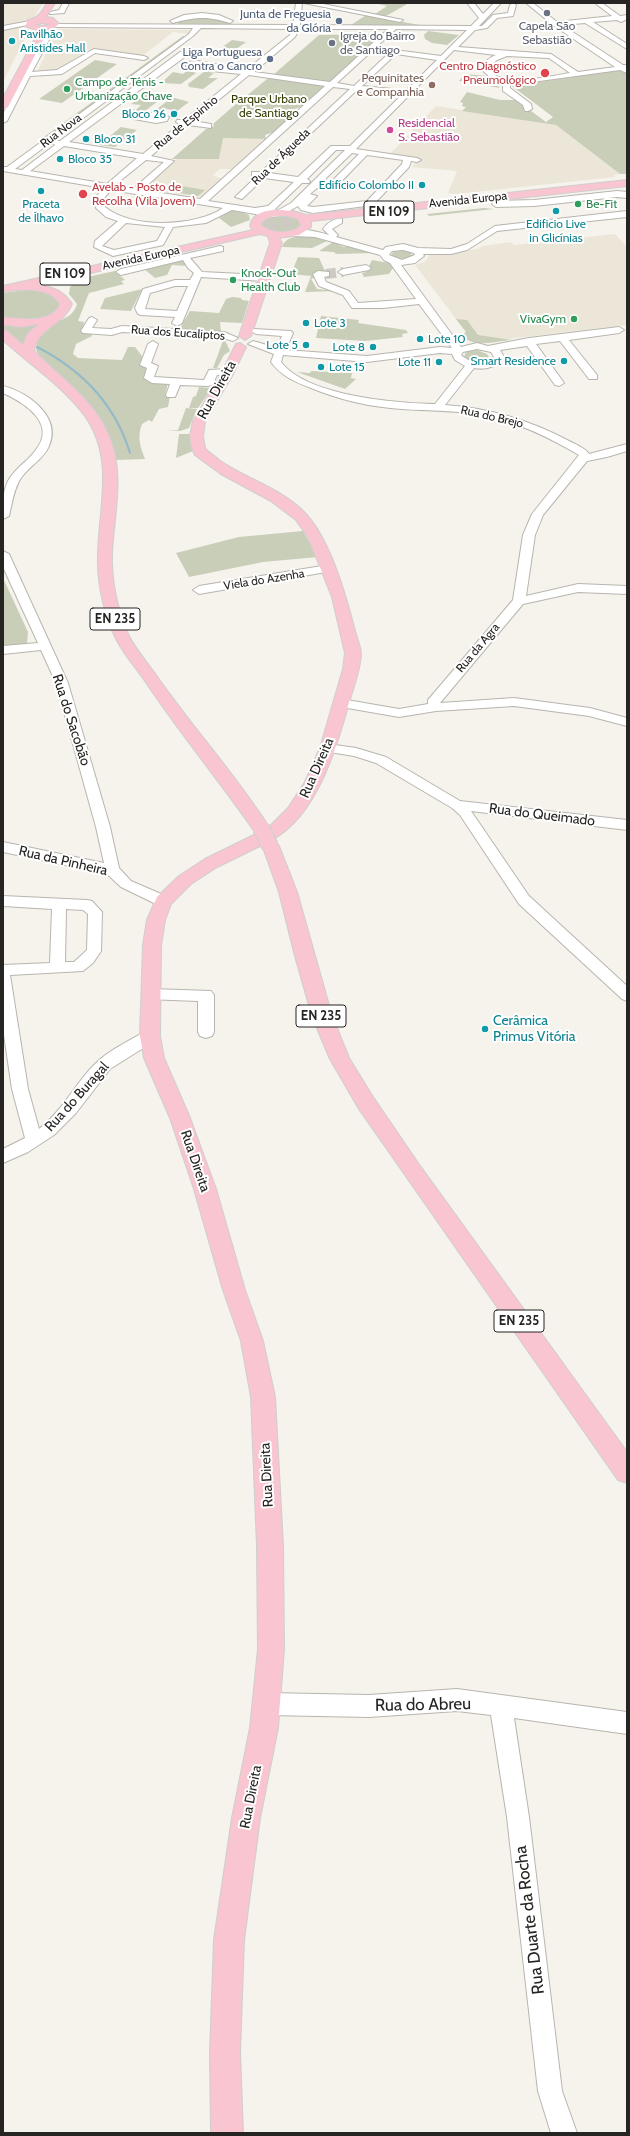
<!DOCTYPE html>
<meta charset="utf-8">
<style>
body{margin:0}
#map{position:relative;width:630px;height:2136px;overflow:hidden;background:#f6f3ec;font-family:Cabin,sans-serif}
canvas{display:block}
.frame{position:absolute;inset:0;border:4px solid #272523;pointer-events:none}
</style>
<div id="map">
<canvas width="630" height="2136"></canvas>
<div class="frame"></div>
</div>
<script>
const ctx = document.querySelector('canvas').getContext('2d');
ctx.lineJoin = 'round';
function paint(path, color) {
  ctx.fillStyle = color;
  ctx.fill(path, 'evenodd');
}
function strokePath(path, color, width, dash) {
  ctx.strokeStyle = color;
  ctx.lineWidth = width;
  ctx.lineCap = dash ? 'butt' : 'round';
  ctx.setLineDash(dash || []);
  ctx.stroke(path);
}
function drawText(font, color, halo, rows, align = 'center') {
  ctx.font = font + ' Cabin,sans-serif';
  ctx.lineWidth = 4;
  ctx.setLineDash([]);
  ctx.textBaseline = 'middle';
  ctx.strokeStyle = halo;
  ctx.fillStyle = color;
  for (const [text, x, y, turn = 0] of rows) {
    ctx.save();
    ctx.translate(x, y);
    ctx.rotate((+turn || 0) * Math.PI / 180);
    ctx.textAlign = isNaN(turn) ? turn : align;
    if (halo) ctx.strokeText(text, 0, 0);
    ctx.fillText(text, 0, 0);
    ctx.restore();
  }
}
const built = new Path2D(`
 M3,3H43L34,17L19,24L27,34L3,82Z
 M58,29L192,30L188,34L173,32L141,57L89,50L55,72H37Z
 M436,106L556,125L620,174L613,175L615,177L456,194L448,193L457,171L412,167L419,158L390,154Z
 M223,138L266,139L233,169H220L213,175L222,179L201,197L154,191L159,186L151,181L178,158L219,159Z
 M615,234L627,247V325L473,343L467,340L462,335L466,332L415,265L426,261L429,255L478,249L482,246L511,242L514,245Z`);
const green = new Path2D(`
 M374,3H409L386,16L375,14L387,6Z
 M366,15L425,26L351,25Z
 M203,17L228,22L230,24L176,25L181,20Z
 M428,31L459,35L447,45L432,43L425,39L424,35Z
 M383,34L330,82L273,75L319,35Z
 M183,36L186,37L124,82H120Z
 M232,40L246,42L232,52L218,50Z
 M95,60L117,64L62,103L39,99Z
 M188,70L196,73L181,84L161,83L173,72L183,74Z
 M620,70L627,74V174H620L556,125L462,111L466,107L462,106L463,103L460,102L467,92L500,100H516L546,122L553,117L512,86Z
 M205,71L214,73L208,78H218L203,89L189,87L188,84Z
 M465,74L487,76L500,88L459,81Z
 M271,78L325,86L303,106L295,109L296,112L274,132L265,135L266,139L223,138L219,159H172L206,129L214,126L213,124L237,103L245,100L244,98L267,79Z
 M113,87H117L46,139H41Z
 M146,94L162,98L145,111L136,110L141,105L131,104Z
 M175,98L189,102L177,111L167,109L161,113L153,112L170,99Z
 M121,127L137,130L115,147L99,145Z
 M176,185L205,190L198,196L168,191Z
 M484,208L494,209L429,216L427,214Z
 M234,209L249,215L250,220L231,227L219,218Z
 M278,216H290L299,220L301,226C291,236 272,233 261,226V223L266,218Z
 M308,236L327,241L312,248L282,247C286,236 298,236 308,236Z
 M333,242L344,247L347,246L375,253L336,254L334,252L319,251Z
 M402,250L411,252L412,257L400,259L391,256L393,252Z
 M298,257L319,258L326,273L311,279L317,289L339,291L305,292L311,276L291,274Z
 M180,260L186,261L188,266L172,265L167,275L155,278L143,268Z
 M372,260L389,263L393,268L389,274L364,277L362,273L366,272Z
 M115,271L125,280L121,281L124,284L89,293L78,321L84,322L83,331L91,333L92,336L76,344L73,354L78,358L122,360L128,347H135L142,356L149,380L168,383L165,395L170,396L168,407L159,409L152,422L149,420L142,424C137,437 140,446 145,459L115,460L98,418L90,405L41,359L36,350L38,337C43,333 48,328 53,325C63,317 73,318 77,304L69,294L70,287L78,279Z
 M142,289L131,311L100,309L105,298Z
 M26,290C41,291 53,293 62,306L61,311L41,320L3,319V293Z
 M232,297L241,298L242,300L249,301L242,323L220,322L221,332L183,331L180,328L190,311L219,313L226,299Z
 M321,316L359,320L358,323L406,330L408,333L402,334L403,337L365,341L316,338Z
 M456,319L467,320L478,335L512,340C496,341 474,349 462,335L466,332Z
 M3,323H42L22,348L3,331Z
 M224,338L230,351L224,355L217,368H213Z
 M477,350L487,354L489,357C482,364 471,362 464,357L466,352Z
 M311,371L352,373L351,378L356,379L345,389L297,372L310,373Z
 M199,387L212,388L198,408H189L193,397L196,396Z
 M186,408L197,409L189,428L180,431L166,430H178Z
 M159,434H190L193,451L176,458L179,434Z
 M303,531L318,557L263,562L189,577L176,553L239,537Z
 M3,578L28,632L27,644L3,650Z`);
const stream = new Path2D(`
 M37,347C82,370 115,404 130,453`);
const minorTunnelFar1 = new Path2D(`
 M379,50L390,51`);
const minorTunnel = new Path2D(`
 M326,274L343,272`);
const majorTunnel = new Path2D(`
 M252,229L309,218`);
const minor = new Path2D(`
 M63,3H69L64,13L50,14V12L59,10Z
 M296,3H302L300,25L471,26L479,18L467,3H474L483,14L494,3H501L479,26H482L493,15L508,13L510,5L513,3L516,5L513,16L497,18L487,28L475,30L458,47L551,54L578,72L615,67L553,25L526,3H533L557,22L612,16L595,3H602L620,16L627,15V19L621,22L617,20L593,22L627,44V49L585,23L562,25L623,65H627V73L620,70L510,85V88L531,104L532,109L528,111H525L523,105L503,91V84L491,78L482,70C482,63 490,57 496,55L454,50L356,149L417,158L421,160L417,162L411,161L409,167L373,205L313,213L301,210L298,206L282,215L273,217L232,210L206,223L173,227L163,245L113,256L94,247L95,241L118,221L106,217L96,208V197L103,188L3,171V167H7L189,34L193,28L55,27L53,26V24L293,25ZM201,28L292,29L290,35L246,70L198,61L186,62V66L192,69L241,74L184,120H177L176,122L180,124L143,154L69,142L186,56V52H180L60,141H54L53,143L55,145L22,170L15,169L193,36ZM299,29H388L330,82L254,72L295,37ZM396,29L467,30L441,56L387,49L386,51L389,53L354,86L337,83ZM396,54L437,60L350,146H331L298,177L269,173L357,90L395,95L396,93L393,89L362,86ZM507,56L549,58L570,73C555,75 492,91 490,66L497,60ZM196,65H198L220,69H218ZM249,75L325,86L200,199L142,190L174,161L151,156L188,125L211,128V124L193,121ZM333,87L350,89L261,172H252V176L256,177L235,197L242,199L264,178L294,182L268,206L255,208L208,201ZM64,146L137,158L107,184L30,171ZM336,150H345L291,203L275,212L269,211L274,210L302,183H309L310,181L307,179ZM352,153L359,154L330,183H321ZM367,155L403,160L402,164L367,201L313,207L307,206L317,196L310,194L317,188L328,190L336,187ZM146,160L164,162L134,188L115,185ZM111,190L223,208C195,227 131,229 105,207L104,198ZM126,223L165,227L157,241L114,250L102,246Z
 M304,3H318L403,20L400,22Z
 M202,13L219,15L233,21L230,23C206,16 197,17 173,23L170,21L184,15Z
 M30,21L32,22V24L3,30V26Z
 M38,35L50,38L32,72L57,70L94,49L144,56L148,58L144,60L95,53L62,74L30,76L7,121L3,123V114L42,39L38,37Z
 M127,110L161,114L169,117L167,121L156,123L123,117L122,115Z
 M617,191L627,192V198L617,197L534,206L496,207L492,204L496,201L534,200Z
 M627,211V217L497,231L467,250L451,254H423L424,256L415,263L401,265L461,347L477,343L488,346L529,338L619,327L624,330L619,333L569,340L597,375V379H589L560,341L536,344L564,383L559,386L555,385L527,346L500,350L504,357C497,367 486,370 474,368L445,405C489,408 530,420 569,441C575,444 585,448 589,454L627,444V451L607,457L587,461L543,515L535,535L526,596L578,584L627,586V594L578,592L523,604L440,703L514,698L590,708L627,718V726L589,716L514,706L436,711L399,717L336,706L335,703L336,700L341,699L399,709L428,704V700L513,600L523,535L532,514L579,455C550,438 520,423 487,416C459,410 430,411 402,409C371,407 340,400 311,388C295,382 281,376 271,362L274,354L248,344L253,341L277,348L282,336L256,334L251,331L253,329L291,331L293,333L286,350L367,356L440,347L452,348L419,304L383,308H352L343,295L319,286L313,274L318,271L329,272V276L324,277L326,282L349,291L358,303L416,299L390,263L384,260L380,255L315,237L294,236L290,233C298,226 319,232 329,235L323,229C327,223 335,218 342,219V223L332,229L338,235L336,237L383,250L386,247L403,244L418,248L451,249L467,244L495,226ZM403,250L414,253L415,255L402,260L389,255L392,251ZM477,349L491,352L494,357C485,366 470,363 461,355L463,352ZM440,353L452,354L455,360L465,366L435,404C395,403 307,396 281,362L283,355L367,362Z
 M220,246L223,247V251L190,258L202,272L263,275L268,278L263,281L201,277L182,323L177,326L172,323L175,317L141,315L138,314L135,308L143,289L175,280H190L194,273L188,268L183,260L121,275L116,272L121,269ZM175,286H188L177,311L145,309L150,293Z
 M366,265L371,268L369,270L343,275L338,272L343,269Z
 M92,317L97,320L92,328L111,329L122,326L224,332L238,338L233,341L223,338L122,332L112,335L83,333L81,331L89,318Z
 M153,341L158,344L151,363L158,366L154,377L204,380L209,370L228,369L233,372L228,375H217L212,385L208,386L180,385L175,397H167L166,395L170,384L152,383L144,378L147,368L140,365L148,344Z
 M3,386C28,392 62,417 49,446C43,460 29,466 21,478C14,488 12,504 9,516L3,519C3,506 2,493 8,481C15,468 27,462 35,451C58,424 25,403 3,393Z
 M3,551L9,554L68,683L110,827L119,868L131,881L168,897L170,901L168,905H158L121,887L107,874L3,852V842L104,863L96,827L56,683L41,650L3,654V646L38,643L3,567Z
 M328,565L332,567L334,569L332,571L199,594L193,590L199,586Z
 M328,744L356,748L386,757L460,801L627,820V830L471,811L529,896L627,986V1001L622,999L519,904L460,815L452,808L376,763L354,756L323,751L321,748Z
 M3,896L87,900L92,901L102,912L101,951L93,963L83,971L10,975L28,1089L39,1129C62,1111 74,1086 93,1066C107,1051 127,1042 144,1032L150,1030L156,1032L158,1036L156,1040L110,1069L76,1113L54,1135L28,1152L3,1163V1149L25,1138L12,1089L3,1028V965L50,963L52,909L3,906ZM66,909L83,910L88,914L87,950L74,962H65Z
 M151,989L211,991L214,995V1032L212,1036L206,1038L200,1036L198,1032V1001L146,999L143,995L146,991Z
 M457,1689L627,1712V1734L514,1718L529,1817L562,2091L577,2133H551L538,2091L507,1817L491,1715L457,1711L369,1717L267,1715L259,1712L256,1704L259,1696L267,1693L369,1695Z`);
const major = new Path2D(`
 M47,3H55L46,17L53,18L59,24L46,34L8,107L3,110V98L39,31L25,26L28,20C38,18 42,12 47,3ZM42,23L50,24L43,26L34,25Z
 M627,180V186L311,221V227L299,235L279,238L282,243L251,336L245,340L239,336L270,243L268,236L260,234L38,285C53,287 64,291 72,304C64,325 37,328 34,351C60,377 95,401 109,436C125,474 114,513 112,553C111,580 117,607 127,632C134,648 146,661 156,675C192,727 235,774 269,827L288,808L305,782L320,748L343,669L345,653L332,597L308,537L296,520L271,501L221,474L195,455L192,448L190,436L193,421L220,376L236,344L240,343L246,347L232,376L205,421L203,436L205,448C209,453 215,456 219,460C246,479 283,489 306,514C331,542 346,596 355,631C357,638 361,647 361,655C360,671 354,686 349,702C337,747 316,818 271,840L276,842L279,846L297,892L332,1016L349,1058L373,1097L418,1163L627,1452V1483L618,1480L359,1109L330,1059L312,1016L295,956L279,892L262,845L217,867L191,884L171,904L165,920L161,945L160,1036L164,1058L190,1118L216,1189L245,1290L263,1341L275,1397L283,1546L284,1649L278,1728L260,1818L244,1940L240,2052L243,2133H211L210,2052L214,1940L232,1818L250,1728L258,1649L257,1546L251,1397L241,1341L223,1290L194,1189L170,1118L144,1058L140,1036L143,945L147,920L157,897L179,876L205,859L258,833L255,832C219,780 178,731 143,678C132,663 119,648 112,630C102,605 97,581 98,554C99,506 115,459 85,416C63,386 30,365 3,340V330L7,331L23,345L28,333L39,324L22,327L3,325V317C21,319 52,324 60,304C49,286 20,289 3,292V286L253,230L250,226C254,204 291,209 306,215ZM287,216L298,219L301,226C289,234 272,234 261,225C264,215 278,216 287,216Z`);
const majorBridge = new Path2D(`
 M261,828L270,846`);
const markers = [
 [547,13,4,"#6b7280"],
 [339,21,4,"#5c6f8a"],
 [12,41,4,"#0f9aa8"],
 [332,43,4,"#6b7280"],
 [270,59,4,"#5c6f8a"],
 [545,73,5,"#e0444e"],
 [432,85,4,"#8d6e63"],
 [67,89,4,"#2e9e5b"],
 [174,114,4,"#0f9aa8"],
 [390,130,4,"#d1479c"],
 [86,139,4,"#0f9aa8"],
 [60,159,4,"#0f9aa8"],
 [422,185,4,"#0f9aa8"],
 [41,191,4,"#0f9aa8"],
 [83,194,5,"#e0444e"],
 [578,204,4,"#2e9e5b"],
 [556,211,4,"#0f9aa8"],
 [233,280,4,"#2e9e5b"],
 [574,319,4,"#2e9e5b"],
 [306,323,4,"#0f9aa8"],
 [420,339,4,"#0f9aa8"],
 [306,345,4,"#0f9aa8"],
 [373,347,4,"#0f9aa8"],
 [564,361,4,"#0f9aa8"],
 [439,362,4,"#0f9aa8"],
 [321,367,4,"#0f9aa8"],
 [485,1029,4,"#0f9aa8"]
];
const farServicenames = [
 ["Junta de Freguesia",331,14],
 ["da Glória",331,28],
 ["Liga Portuguesa",262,52],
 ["Contra o Cancro",262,66]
];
const farWorshipnames = [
 ["Capela São",547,26],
 ["Sebastião",547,40],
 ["Igreja do Bairro",340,36,"left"],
 ["de Santiago",340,50,"left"]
];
const farCulturenames = [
 ["Pavilhão",20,34],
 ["Aristides Hall",20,48],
 ["Bloco 26",166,114,"right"],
 ["Bloco 31",94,139],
 ["Bloco 35",68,159],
 ["Edifício Colombo II",414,185,"right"],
 ["Praceta",41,204,"center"],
 ["de Ílhavo",41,218,"center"],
 ["Edificio Live",556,224,"center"],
 ["in Glicínias",556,238,"center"],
 ["Lote 3",314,323],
 ["Lote 10",428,339],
 ["Lote 5",298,345,"right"],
 ["Lote 8",365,347,"right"],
 ["Smart Residence",556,361,"right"],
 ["Lote 11",431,362,"right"],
 ["Lote 15",329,367]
];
const farHealthnames = [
 ["Centro Diagnóstico",536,66],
 ["Pneumológico",536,80],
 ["Avelab - Posto de",92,187,"left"],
 ["Recolha (Vila Jovem)",92,201,"left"]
];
const farEducationnames = [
 ["Pequinitates",424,78],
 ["e Companhia",424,92]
];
const farLeisurenames = [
 ["Campo de Ténis -",75,82],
 ["Urbanização Chave",75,96],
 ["Be-Fit",586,204],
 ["Knock-Out",241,273],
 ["Health Club",241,287],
 ["VivaGym",566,319,"right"]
];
const farParknames = [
 ["Parque Urbano",269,99],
 ["de Santiago",269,113]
];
const farStreetnames = [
 ["Rua de Espinho",186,123,-39],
 ["Rua Nova",61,131,-37],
 ["Rua de Águeda",281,157,-44],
 ["Avenida Europa",468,200,-6],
 ["Avenida Europa",141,258,-12],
 ["Rua dos Eucaliptos",178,333,4],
 ["Rua do Brejo",492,417,13],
 ["Viela do Azenha",264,580,-9],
 ["Rua da Agra",478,648,-50]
];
const farHotelnames = [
 ["Residencial",398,123],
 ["S. Sebastião",398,137]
];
const shields = [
 [389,212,50],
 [65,274,50],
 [115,619,50],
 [321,1016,50],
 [519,1321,50]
];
const shieldNames = [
 ["EN 109",389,212],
 ["EN 109",65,274],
 ["EN 235",115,619],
 ["EN 235",321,1016],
 ["EN 235",519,1321]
];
const streetNames = [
 ["Rua Direita",217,390,-61],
 ["Rua do Sacobão",71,720,72],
 ["Rua Direita",317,768,-66],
 ["Rua do Queimado",542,815,7],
 ["Rua da Pinheira",63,861,13],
 ["Rua do Buragal",77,1097,-48],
 ["Rua Direita",195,1161,71],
 ["Rua Direita",267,1475,-93],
 ["Rua Direita",251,1797,-79]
];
const cultureNames = [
 ["Cerâmica",493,1021],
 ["Primus Vitória",493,1037]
];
const nearStreetnames = [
 ["Rua do Abreu",423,1705,-1],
 ["Rua Duarte da Rocha",530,1920,-97]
];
paint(built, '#ece6d8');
paint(green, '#c9ceb9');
strokePath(stream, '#92bac8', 2);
strokePath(minorTunnelFar1, '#cdcac4', 8, [8, 4]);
strokePath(minorTunnel, '#cdcac4', 10, [10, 5]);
strokePath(majorTunnel, '#cdcac4', 10, [10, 5]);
strokePath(minor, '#b8b5af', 2);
strokePath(major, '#cfcfcf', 2);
paint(minor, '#fff');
paint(major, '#f8c5d0');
strokePath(majorBridge, '#cfcfcf', 18, []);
strokePath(majorBridge, '#f8c5d0', 16);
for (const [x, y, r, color] of markers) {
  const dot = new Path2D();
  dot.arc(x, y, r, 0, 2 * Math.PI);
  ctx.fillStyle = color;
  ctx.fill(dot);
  strokePath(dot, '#fff', 1.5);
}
drawText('12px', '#4e5e75', '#fff', farServicenames, 'right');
drawText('12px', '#5b616d', '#fff', farWorshipnames);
drawText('12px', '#0d838f', '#fff', farCulturenames, 'left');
drawText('12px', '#be3a42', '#fff', farHealthnames, 'right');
drawText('12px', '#785e54', '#fff', farEducationnames, 'right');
drawText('12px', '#27864d', '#fff', farLeisurenames, 'left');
drawText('12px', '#353c01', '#fff', farParknames);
drawText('12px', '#272523', '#fff', farStreetnames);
drawText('12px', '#b23c85', '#fff', farHotelnames, 'left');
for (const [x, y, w] of shields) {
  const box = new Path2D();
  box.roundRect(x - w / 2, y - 11, w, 22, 3);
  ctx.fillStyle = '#fff';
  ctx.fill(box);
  strokePath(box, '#272523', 1);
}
drawText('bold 13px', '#272523', null, shieldNames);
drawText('14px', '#272523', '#fff', streetNames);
drawText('14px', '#0d838f', '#fff', cultureNames, 'left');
drawText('17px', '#272523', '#fff', nearStreetnames);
</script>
